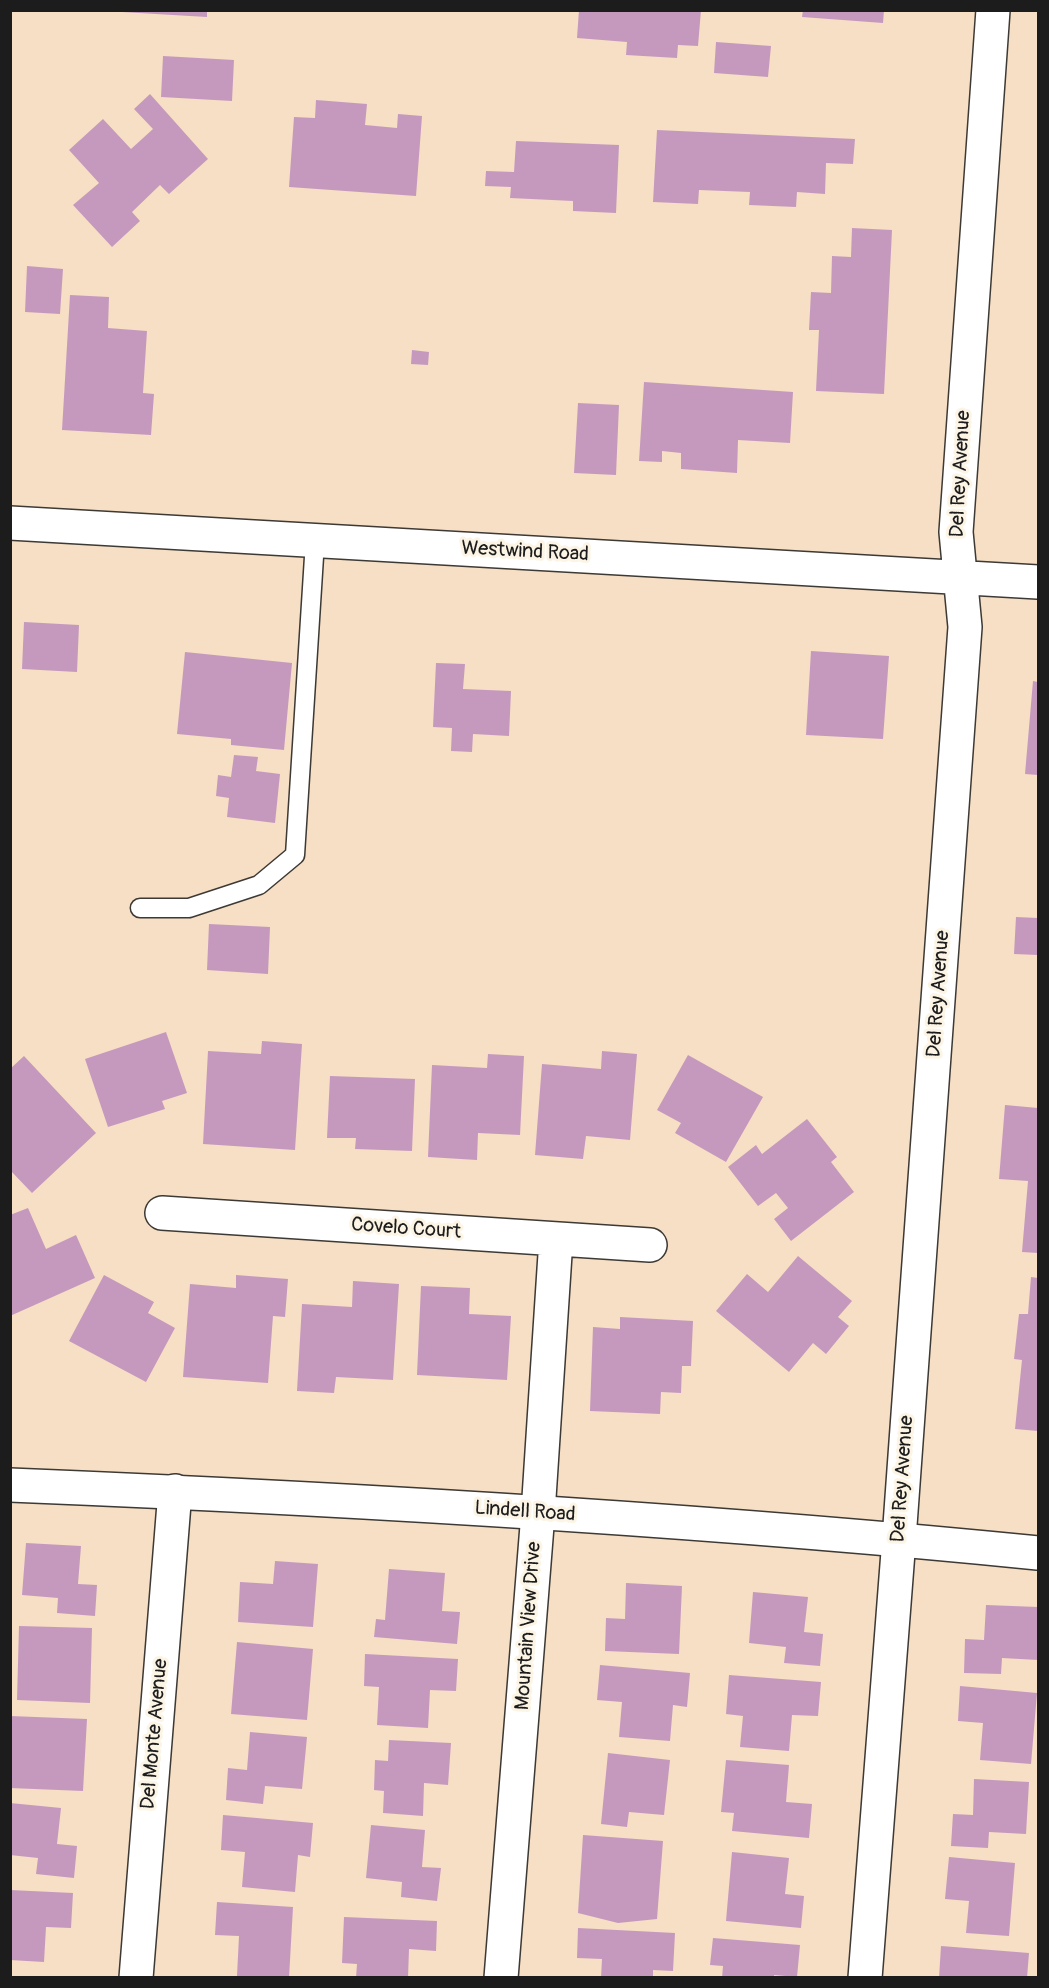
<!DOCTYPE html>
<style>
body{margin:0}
#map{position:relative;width:1049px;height:1988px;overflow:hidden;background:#f6dfc4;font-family:Pangolin,sans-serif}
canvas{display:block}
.frame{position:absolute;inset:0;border:12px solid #1c1c1c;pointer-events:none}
</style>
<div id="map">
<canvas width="1049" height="1988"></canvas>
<div class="frame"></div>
</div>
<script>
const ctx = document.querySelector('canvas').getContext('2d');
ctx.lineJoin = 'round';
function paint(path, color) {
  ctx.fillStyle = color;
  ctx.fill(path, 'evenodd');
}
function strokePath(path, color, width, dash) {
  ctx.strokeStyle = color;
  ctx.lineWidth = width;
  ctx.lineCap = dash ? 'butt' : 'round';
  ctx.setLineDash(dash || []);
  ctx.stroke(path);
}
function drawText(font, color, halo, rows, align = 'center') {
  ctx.font = font + ' Pangolin,sans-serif';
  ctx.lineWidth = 6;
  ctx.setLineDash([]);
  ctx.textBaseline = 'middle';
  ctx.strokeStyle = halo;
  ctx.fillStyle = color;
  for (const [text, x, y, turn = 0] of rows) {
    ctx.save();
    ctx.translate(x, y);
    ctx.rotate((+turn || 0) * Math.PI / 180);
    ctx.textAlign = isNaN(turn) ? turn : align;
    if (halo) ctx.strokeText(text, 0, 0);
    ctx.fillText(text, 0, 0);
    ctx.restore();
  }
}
const building = new Path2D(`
 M122,10H207V17L122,12Z
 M579,10H701L698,46L678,45L677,58L626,55L627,42L577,38Z
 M803,10H884L883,23L802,17Z
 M716,42L771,46L768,77L714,73Z
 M163,56L234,60L232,101L161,97Z
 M150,94L208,159L169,194L160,185L132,212L140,221L112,247L73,205L99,183L69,150L103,119L131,149L153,129L134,109Z
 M316,100L367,104L365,125L397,128L398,114L422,116L416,196L289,187L294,117L315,118Z
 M657,130L855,139L853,164L826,163L825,194L797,192L796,207L749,205L750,192L699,190L698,204L653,202Z
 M516,141L619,145L616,213L573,211V201L510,198L511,187L485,186L486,171L514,172Z
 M852,228L892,230L884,394L816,391L819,330H809L811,292L831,293L832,256L851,257Z
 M27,266L63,269L60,314L25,312Z
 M70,295L109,297L108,328L147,331L143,393L154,394L151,435L62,430Z
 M412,350L429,352L428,365L411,364Z
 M644,382L793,392L790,443L738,440L737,473L681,469V453L662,451V462L639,461Z
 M578,403L619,405L616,475L574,473Z
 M24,622L79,625L77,672L22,669Z
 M811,651L889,656L883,739L806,735Z
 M185,652L292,663L284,750L231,745V739L177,734Z
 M436,663L465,664L463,689L511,691L509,736L473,734L472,752L451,751L452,728L433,727Z
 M1033,681L1038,682V775L1025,774Z
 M234,755L258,757L256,771L280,774L275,823L227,817L229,798L216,796L218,775L231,777Z
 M1016,917L1038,918V955L1014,954Z
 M209,924L270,927L268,974L207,970Z
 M166,1032L187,1093L162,1101L165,1109L108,1127L85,1059Z
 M262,1041L302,1044L295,1150L203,1144L208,1051L261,1054Z
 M602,1051L637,1054L630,1140L586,1136L583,1159L535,1155L542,1064L601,1069Z
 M488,1054L524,1056L520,1135L478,1133L477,1160L428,1157L432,1065L487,1068Z
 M688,1055L763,1097L726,1162L675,1133L681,1123L657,1110Z
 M24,1056L96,1133L32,1193L10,1170V1069Z
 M330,1076L415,1079L412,1151L355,1149L356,1138H327Z
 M1005,1105L1038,1108V1253L1022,1252L1028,1181L999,1179Z
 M807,1119L837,1157L831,1162L854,1192L791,1241L774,1219L788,1208L776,1193L758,1206L728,1167L756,1145L762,1154Z
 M28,1208L46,1249L76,1235L95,1278L10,1316V1215Z
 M798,1256L852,1301L838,1317L849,1326L826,1354L813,1343L789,1372L716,1311L747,1274L768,1292Z
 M104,1275L154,1302L148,1313L175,1328L146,1382L69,1341Z
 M236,1275L288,1279L285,1317L273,1316L268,1383L183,1377L190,1284L236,1288Z
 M1031,1277L1038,1278V1431L1015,1429L1022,1360L1014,1359L1019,1314H1028Z
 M353,1281L399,1284L393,1380L336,1377L334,1393L297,1391L302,1304L352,1307Z
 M421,1286L470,1288L469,1314L511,1316L507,1380L417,1375Z
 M620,1317L693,1321L691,1366H682L681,1393L661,1392L660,1414L590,1411L593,1327L620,1329Z
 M26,1543L81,1546L78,1584L97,1585L95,1616L57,1613L58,1598L22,1595Z
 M275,1561L318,1564L313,1627L238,1622L240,1582L273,1584Z
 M389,1569L445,1573L442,1611L460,1612L457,1644L374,1637L376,1619L385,1620Z
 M626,1583L682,1586L679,1654L605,1651L606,1618L625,1619Z
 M753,1592L808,1597L804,1632L823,1634L820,1666L784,1663L786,1647L749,1643Z
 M986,1605L1038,1607V1660L1002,1658L1001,1674L964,1673L965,1639L984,1640Z
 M19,1626L92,1628L90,1703L17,1700Z
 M237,1642L313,1649L307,1720L231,1714Z
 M365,1654L458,1659L456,1691L430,1690L428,1728L377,1725L379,1687L364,1686Z
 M600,1665L690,1673L687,1707L673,1705L670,1741L619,1737L622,1702L597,1700Z
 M729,1675L821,1682L818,1716L792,1715L789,1751L740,1747L743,1716L726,1714Z
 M960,1686L1037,1693L1031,1764L980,1760L983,1723L958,1721Z
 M10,1716L87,1719L83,1791L10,1788Z
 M250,1732L307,1737L302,1789L265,1786L263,1804L226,1800L228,1768L247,1770Z
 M389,1740L451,1743L448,1785L424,1783L423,1816L383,1813L384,1791L374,1790L375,1760L388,1761Z
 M608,1753L670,1760L664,1815L629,1812L627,1827L601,1824Z
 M726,1760L789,1765L786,1802L812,1804L809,1838L732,1831L734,1813L721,1812Z
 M974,1779L1029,1782L1026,1834L989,1832L988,1848L951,1846L953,1814L973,1815Z
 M10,1803L61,1808L57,1844L77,1846L74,1878L36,1874L38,1858L10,1855Z
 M223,1815L313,1823L310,1857L298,1855L295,1892L242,1887L245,1852L221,1850Z
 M371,1825L425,1830L422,1867L441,1868L437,1901L401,1897L402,1882L366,1878Z
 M583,1835L663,1841L657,1919L618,1923L578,1913Z
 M732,1852L789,1858L785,1894L804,1896L801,1928L726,1921Z
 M949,1857L1015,1863L1009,1936L966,1933L969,1901L945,1899Z
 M10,1890L73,1893L71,1928L46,1927L44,1962L10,1960Z
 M217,1902L293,1907L289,1978L237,1976L239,1936L215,1935Z
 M344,1917L437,1921L436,1951L409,1949L408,1978H356L357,1964L342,1963Z
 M578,1928L675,1933L673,1971L653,1970V1978H601L602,1959L577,1958Z
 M713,1938L800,1945L797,1977L774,1975V1978H722L723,1966L710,1965Z
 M941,1946L1029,1953L1027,1978H939Z`);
const lane = new Path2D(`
 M140,908H189L259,885L295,855L315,541`);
const street = new Path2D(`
 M10,523L1038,582
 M162,1213L650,1245
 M136,1978L175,1491
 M501,1978L538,1513L556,1239
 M865,1978L899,1539L965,627L956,532L993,10`);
const secondary = new Path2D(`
 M10,1485C353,1499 697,1519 1038,1553`);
const streetNames = [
 ["Del Rey Avenue",961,474,-87],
 ["Westwind Road",525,552,3],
 ["Del Rey Avenue",939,994,-86],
 ["Covelo Court",406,1229,4],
 ["Del Rey Avenue",903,1479,-86],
 ["Lindell Road",525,1512,4],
 ["Mountain View Drive",529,1626,-86],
 ["Del Monte Avenue",155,1734,-85]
];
paint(building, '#c599be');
strokePath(lane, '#3d3935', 21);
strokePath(street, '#3d3935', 36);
strokePath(secondary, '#3d3935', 36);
strokePath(lane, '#fff', 18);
strokePath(street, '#fff', 33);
strokePath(secondary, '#fff', 33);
drawText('20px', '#1c1c1c', '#fcf5e5', streetNames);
</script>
